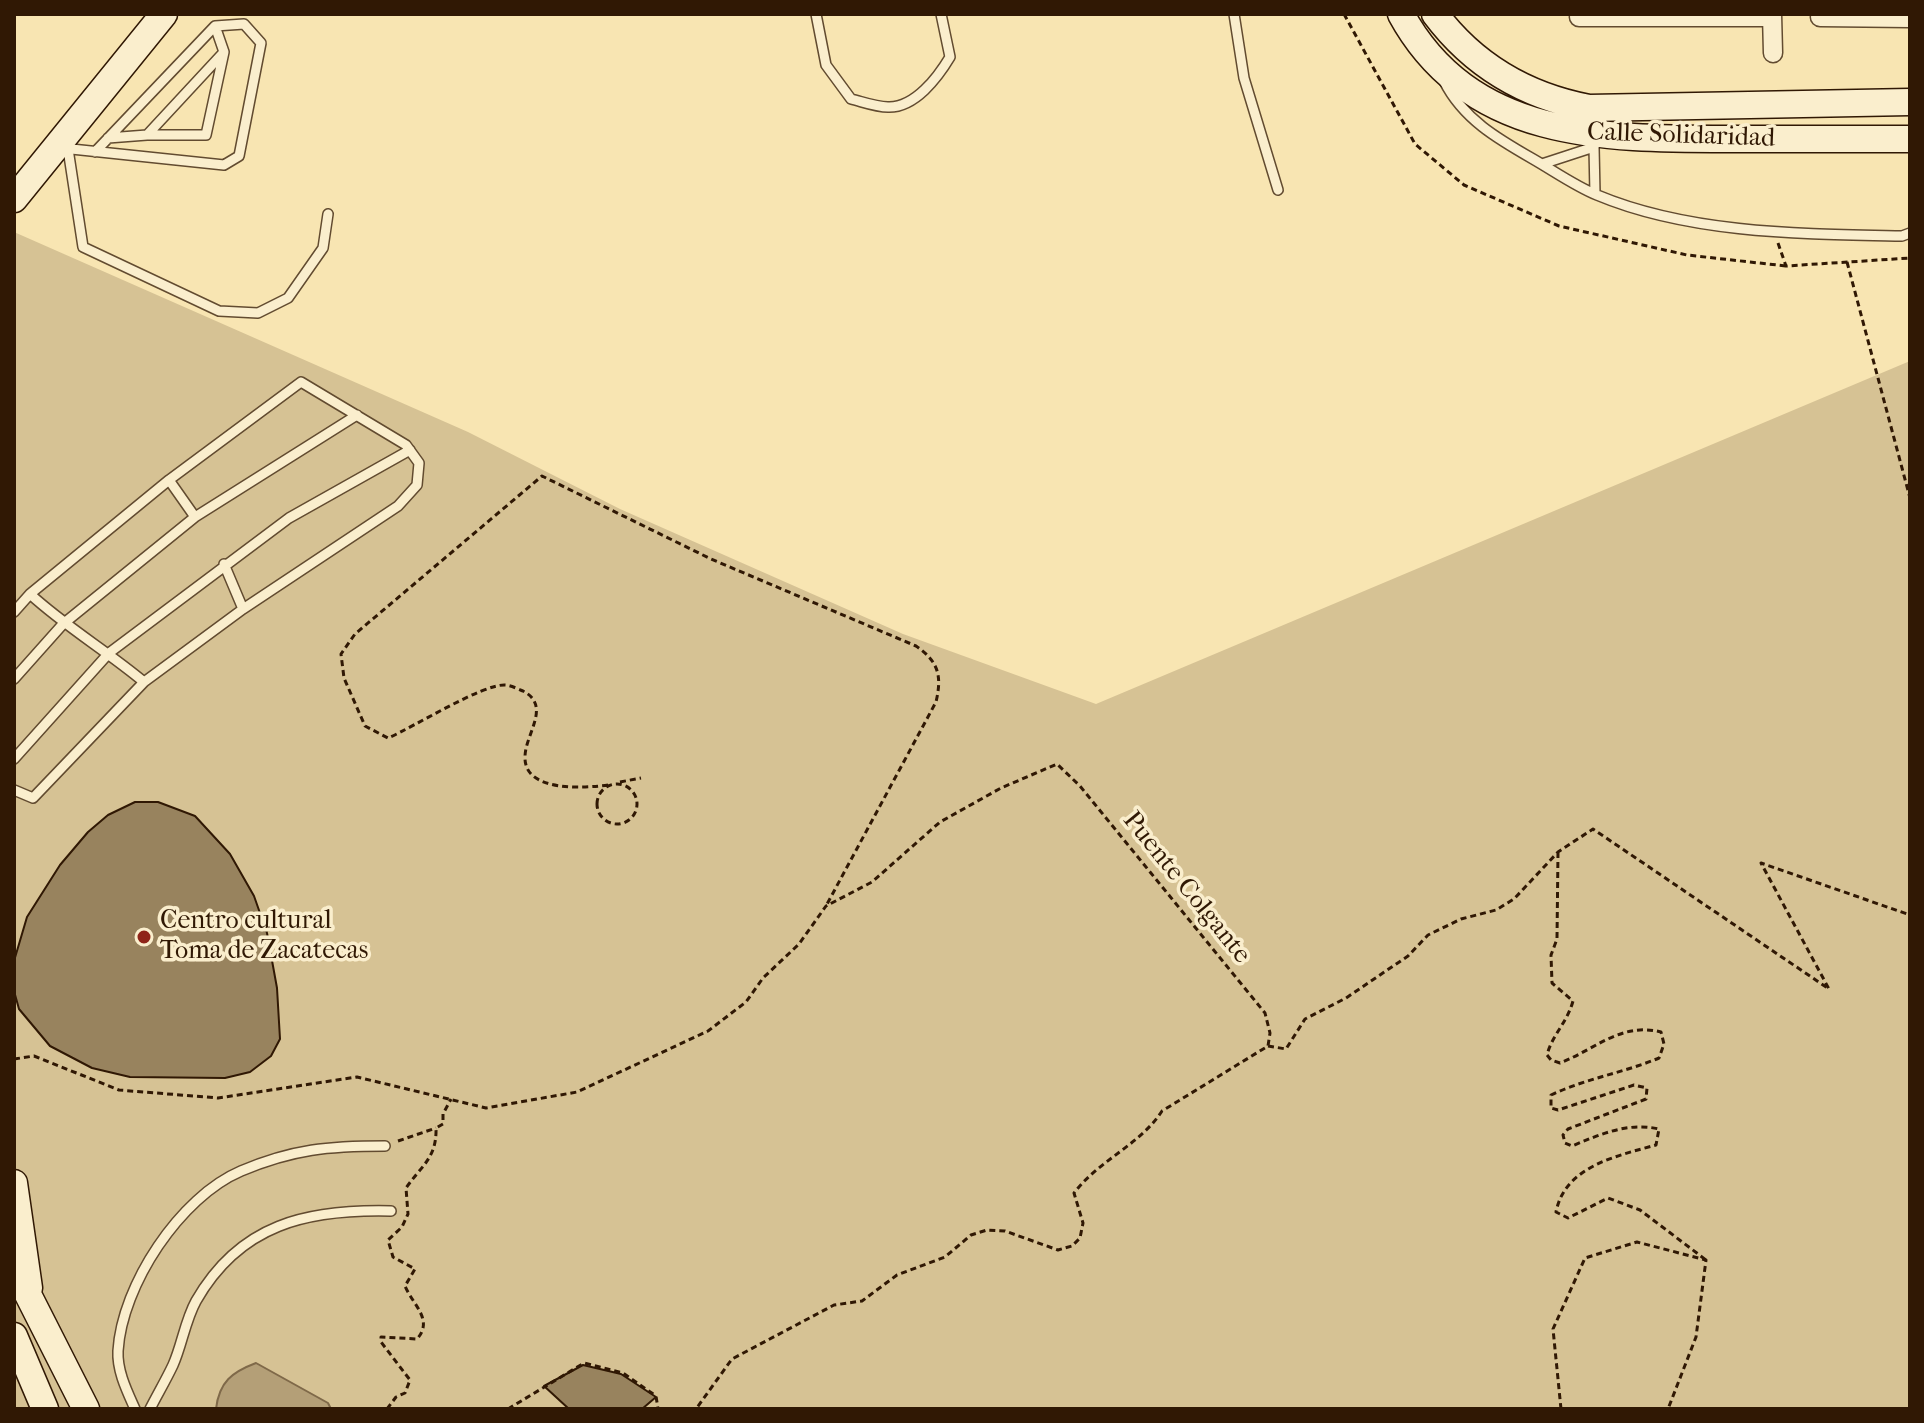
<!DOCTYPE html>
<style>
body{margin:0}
#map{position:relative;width:1924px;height:1423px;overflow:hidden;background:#f8e5b2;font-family:"IM FELL French Canon",serif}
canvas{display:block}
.frame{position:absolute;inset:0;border:16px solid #301804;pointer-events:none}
</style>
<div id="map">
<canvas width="1924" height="1423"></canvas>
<div class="frame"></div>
</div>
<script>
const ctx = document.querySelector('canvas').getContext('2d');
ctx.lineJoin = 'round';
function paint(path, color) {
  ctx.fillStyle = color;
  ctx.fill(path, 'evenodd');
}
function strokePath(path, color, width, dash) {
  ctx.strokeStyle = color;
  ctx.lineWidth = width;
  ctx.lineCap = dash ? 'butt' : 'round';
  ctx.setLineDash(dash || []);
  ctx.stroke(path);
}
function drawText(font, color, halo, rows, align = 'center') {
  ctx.font = font + ' "IM FELL French Canon",serif';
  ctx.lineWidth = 7;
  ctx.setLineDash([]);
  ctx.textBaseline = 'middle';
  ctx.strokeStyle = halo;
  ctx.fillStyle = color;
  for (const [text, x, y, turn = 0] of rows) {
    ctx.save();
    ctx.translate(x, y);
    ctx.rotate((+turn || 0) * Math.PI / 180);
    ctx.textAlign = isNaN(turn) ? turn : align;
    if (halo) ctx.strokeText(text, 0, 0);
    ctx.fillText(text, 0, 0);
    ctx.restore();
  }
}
const green = new Path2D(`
 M14,232L468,432L620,509L903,634L1096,704L1910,361V1409H14Z`);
const water = new Path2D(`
 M256,1363L328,1403L331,1409H216C219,1382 232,1372 256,1363Z`);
const building = new Path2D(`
 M135,802H158L195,816L230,854L254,896L267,933L277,988L280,1039L271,1056L250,1072L225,1078L130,1077L92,1068L50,1046L19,1009L14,991V961L27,917L60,865L88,832L108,815Z
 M583,1365L621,1374L656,1397L642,1409H569L544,1386Z`);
const path = new Path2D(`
 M1344,14L1415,144L1464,185L1559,226L1687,255L1786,266
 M1778,243L1786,266L1910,258
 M1847,262L1910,498
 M620,782L641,778
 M597 804a20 20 0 1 1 40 0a20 20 0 1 1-40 0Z
 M608,785C586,788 524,793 525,757C525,734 552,706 523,691C518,689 510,685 505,685C482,684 414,727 388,738L365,726L344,678L341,654L355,634L542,476L711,559L916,646C939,662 942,676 936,702L826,906
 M1558,852L1557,939L1551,955L1552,983L1573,1001C1567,1023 1552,1035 1547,1055L1551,1060L1560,1063C1596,1049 1621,1022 1661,1032L1664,1044L1659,1058C1623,1073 1587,1078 1551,1095V1108L1558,1110L1634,1085L1647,1088L1646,1099L1568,1129L1563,1135L1565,1143L1572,1146C1601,1134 1628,1122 1659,1129L1656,1145C1617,1156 1565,1166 1556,1212L1568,1218L1608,1198L1640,1210L1706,1260
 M1268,1046L1286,1049L1305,1019L1346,998L1408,956L1428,935L1461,919L1496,910L1514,899L1558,852L1593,829L1829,989L1761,863L1910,915
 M14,1059L34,1056L119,1090L218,1098L357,1077L486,1108L577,1092L708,1031L746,1002L763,978L799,944L826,906L872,882L940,822L1001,788L1057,764L1080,786L1265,1013L1270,1033L1268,1046L1162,1111C1140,1145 1099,1160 1074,1193L1083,1223L1080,1238L1072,1246L1058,1250L1005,1231L987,1230L971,1235L945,1257L897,1275L862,1301L834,1305L732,1359L696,1409
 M398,1141L436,1128
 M387,1409L396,1397L405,1393L410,1380L381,1342V1337L417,1339C434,1320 413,1305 405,1286L415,1269L393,1257L388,1240L402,1227L408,1214L406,1188C421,1166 437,1158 436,1128L443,1124V1114L451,1099
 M508,1409L584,1363L623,1373L656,1396L658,1409
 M1561,1409L1553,1329L1585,1258L1637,1242L1706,1260L1696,1337L1668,1409`);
const lane = new Path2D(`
 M816,14L826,65L851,99C863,102 876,107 888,107C915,108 938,77 950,57L941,14
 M1234,14L1244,78L1278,190
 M215,26L224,52L206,135H147L224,52
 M1444,81C1463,119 1498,139 1533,159C1554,171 1575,186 1597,195C1690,234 1803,234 1902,236L1910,233
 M108,138L147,135
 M62,148L224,165L239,156L261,43L244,24L215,26L95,152
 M68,149L83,247L219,311L258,313L288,298L323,248L328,214
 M1542,164L1594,147
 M1595,194L1594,147L1599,136
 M169,480L195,517
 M224,564L243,609
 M30,594C66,627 107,651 144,682
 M14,612L30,594L169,480L301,382L406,445L419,463L417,485L398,506L243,609L144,682L33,798L14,790
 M14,679L63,624L195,517L357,415
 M14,759L109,653L289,518L410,450
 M135,1409C127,1391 117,1371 118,1351C122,1285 180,1197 241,1171C293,1149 329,1146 385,1146
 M150,1409C157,1395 166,1380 173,1365C182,1345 185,1321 196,1301C240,1224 307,1209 391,1211`);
const street = new Path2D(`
 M1772,14L1773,53
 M1579,17H1772
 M1820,17L1910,18`);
const secondary = new Path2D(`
 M1401,14C1469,139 1603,139 1728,139C1788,139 1849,139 1910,139
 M1435,14C1474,66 1526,96 1589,108L1910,102
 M14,199L164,14
 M14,1183L29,1288
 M14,1267L86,1409
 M14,1336L45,1409`);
const markers = [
 [144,937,8,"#8f2418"]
];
const streetNames = [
 ["Calle Solidaridad",1681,136,2],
 ["Puente Colgante",1186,888,51]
];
const poiNames = [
 ["Centro cultural",160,922],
 ["Toma de Zacatecas",160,952]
];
paint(green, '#d6c294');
paint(water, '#b49f77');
strokePath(water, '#7f6949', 2);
paint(building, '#98835e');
strokePath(building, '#301804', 2);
strokePath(lane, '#624b30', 12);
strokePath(street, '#624b30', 21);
strokePath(secondary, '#301804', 29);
strokePath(path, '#301804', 3, [6, 4]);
strokePath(lane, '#faeecd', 9);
strokePath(street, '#faeecd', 18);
strokePath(secondary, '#faeecd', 26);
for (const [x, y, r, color] of markers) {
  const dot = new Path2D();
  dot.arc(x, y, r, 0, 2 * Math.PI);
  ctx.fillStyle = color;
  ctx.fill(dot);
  strokePath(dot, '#faeecd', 3);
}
drawText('26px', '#301804', '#faeecd', streetNames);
drawText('26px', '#301804', '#faeecd', poiNames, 'left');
</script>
